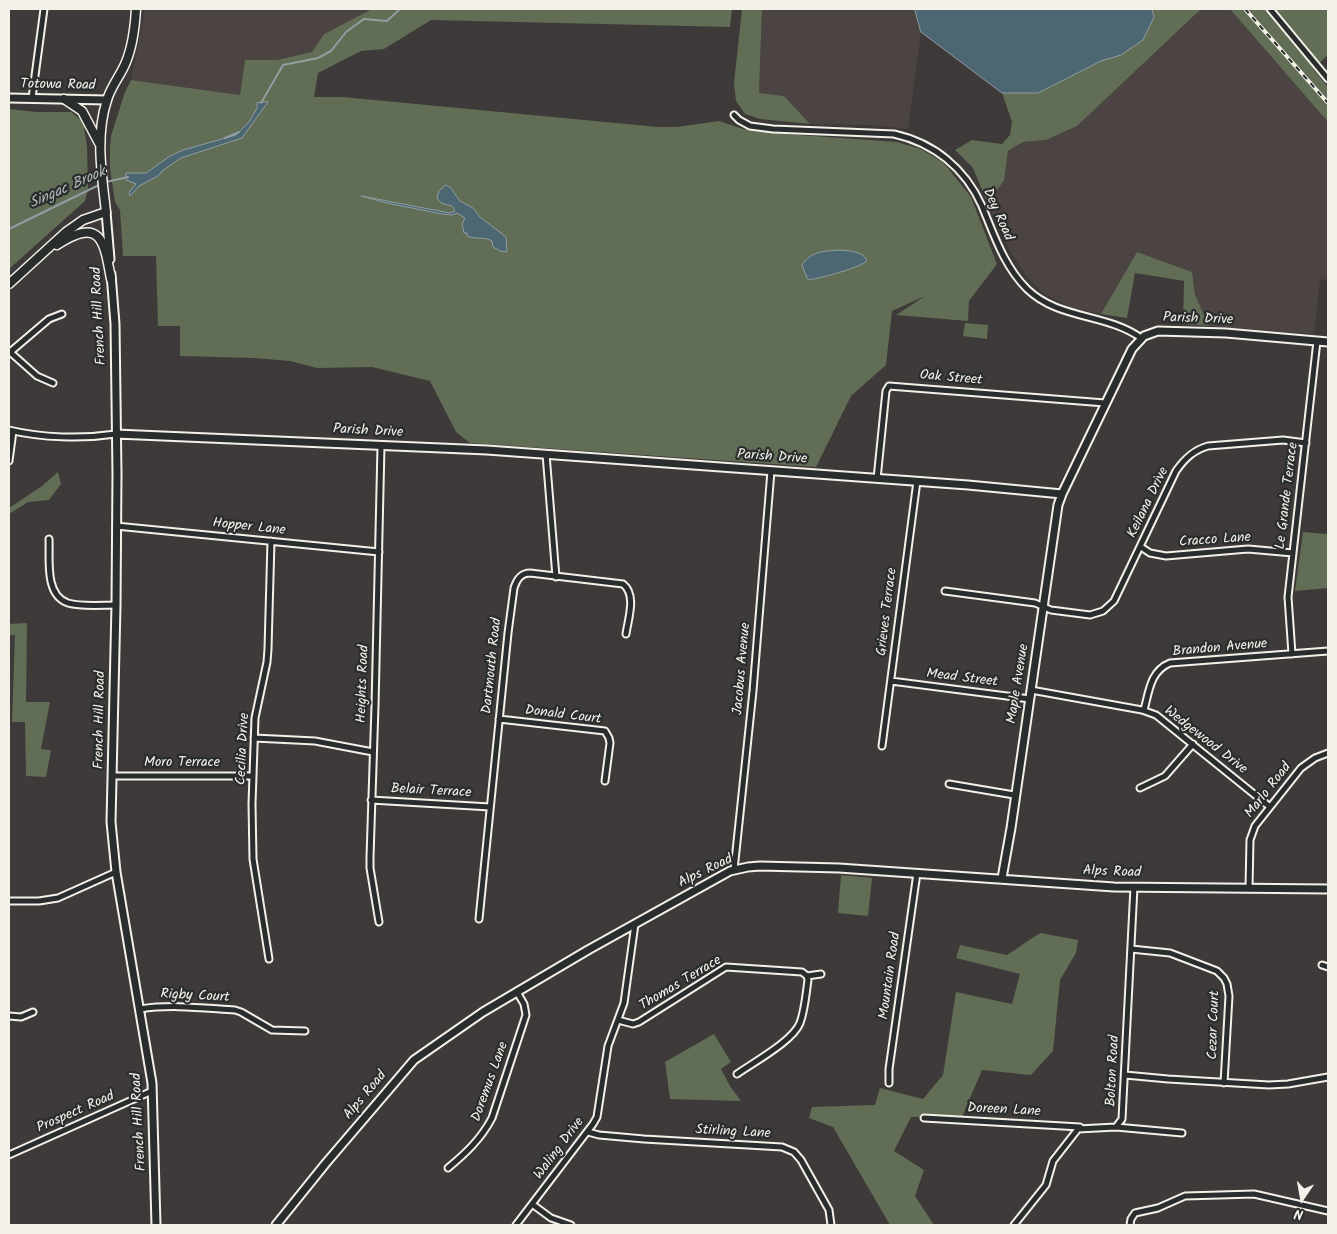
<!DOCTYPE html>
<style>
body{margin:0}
#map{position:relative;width:1337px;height:1234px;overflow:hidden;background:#3e3a3a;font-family:Kalam,sans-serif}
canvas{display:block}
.frame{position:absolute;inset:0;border:10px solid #f4f1e8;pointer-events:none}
.north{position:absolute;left:1277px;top:1174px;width:50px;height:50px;-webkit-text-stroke:4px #2a2d2e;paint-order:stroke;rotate:192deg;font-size:14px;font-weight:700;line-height:20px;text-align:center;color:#f4f1e8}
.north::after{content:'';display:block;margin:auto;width:18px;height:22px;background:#f4f1e8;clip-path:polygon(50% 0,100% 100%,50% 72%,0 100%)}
</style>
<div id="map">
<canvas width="1337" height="1234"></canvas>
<div class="frame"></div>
<div class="north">N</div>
</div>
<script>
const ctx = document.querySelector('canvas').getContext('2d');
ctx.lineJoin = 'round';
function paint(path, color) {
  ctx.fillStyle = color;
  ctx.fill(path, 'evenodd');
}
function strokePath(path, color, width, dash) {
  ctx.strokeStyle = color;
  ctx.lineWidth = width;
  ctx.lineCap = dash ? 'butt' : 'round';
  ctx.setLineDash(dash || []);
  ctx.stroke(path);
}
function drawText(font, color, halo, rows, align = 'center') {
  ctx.font = font + ' Kalam,sans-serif';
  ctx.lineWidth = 4.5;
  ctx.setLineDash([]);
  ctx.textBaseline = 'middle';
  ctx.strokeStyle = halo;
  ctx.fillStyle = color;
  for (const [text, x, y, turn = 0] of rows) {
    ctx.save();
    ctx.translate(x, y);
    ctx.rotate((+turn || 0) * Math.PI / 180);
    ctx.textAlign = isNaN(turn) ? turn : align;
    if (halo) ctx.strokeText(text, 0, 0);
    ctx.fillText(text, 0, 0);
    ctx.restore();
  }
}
const built = new Path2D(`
 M145,9H372L324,34L312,52L277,60H245L240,95L131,80Z
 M762,9H915L921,32L908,129L872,125L810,124L784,96L759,93Z
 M1201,9H1230L1328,122V280L1320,279L1314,334L1209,326L1195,295L1192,272L1137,252L1101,314L1073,308L1044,294L1027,277L1010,251L987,202L1004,181L1008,152L1023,142L1046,140L1077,126Z`);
const green = new Path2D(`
 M372,9H732L730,27L431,20L384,49L361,51L318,73L314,97H343L658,127H677L719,121L743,129L785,134L897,142L921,149L944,163L971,197L997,264L969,301L968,321L896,315L925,296L892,311L886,365L851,396L816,467L470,443L456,432L430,381L372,367L317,368L290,361L254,358L180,356V326H158L156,256H123L120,210L115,202L110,169V148L111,136L125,92L131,80L240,95L245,60H277L312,52L324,34Z
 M742,9H762L759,93L784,96L810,124L760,119L745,114L736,101L734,83Z
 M1152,9H1201L1077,126L1046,140L1023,142L1008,151L1004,181L987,202L973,168L955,150L972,140L1002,144L1010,135L1012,122L1002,93H1038L1101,61L1121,55L1154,17Z
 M1230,9H1328V55L1313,69L1328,87V122Z
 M9,109L36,112H71L81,120L84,127L87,147L88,189L85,201L9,269Z
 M1137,252L1192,272L1195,295L1209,326L1183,324L1184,281L1135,273L1127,318L1101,314Z
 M965,323L988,325L987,339L963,336Z
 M58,472L61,484L49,500L28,502L9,514V508L42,486Z
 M1303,532L1326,534L1328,533V588L1295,591Z
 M27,623L26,702H50L41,749L51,750L46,777L26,776L25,722H12L15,635H9V624Z
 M841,875L872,878L868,916L838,913Z
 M1040,933L1078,940L1076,953L1060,980L1053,1051L1031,1075L982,1070L962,1117H911L894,1151L924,1170L915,1196L934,1225H890L833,1127L809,1118L812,1107L875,1105L880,1088L923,1099L943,1075L956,992L1012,1004L1020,974L956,958L960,945L1007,955Z
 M714,1034L731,1062L721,1069L730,1086L741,1101L670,1099L665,1062Z`);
const water = new Path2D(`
 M915,9H1152L1154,17L1143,40L1121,55L1101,61L1038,93H1002L921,32Z
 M268,102L242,138L181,158L162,171L158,176L139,186L130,196L129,192L136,184L126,180V173H146L170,156L183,150L236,135L249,122L257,108V103Z
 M446,185L450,187L460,201L473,208L480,217L506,237L507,252L500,251L493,247L492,241C484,236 475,240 467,236V233H464L462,224L465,218L457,213L453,215L442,214L387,203L361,196L450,213L455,211L452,206L441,203L437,198L439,191Z
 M840,250C849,251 862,251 867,260C862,268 822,277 810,280L807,278L802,265C811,251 825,251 840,250Z`);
const stream = new Path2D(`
 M261,103L283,65L318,58L331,51L346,32L364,19L387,21L400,9
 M225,138L239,132
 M106,182L128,177
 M9,229L101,184`);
const street = new Path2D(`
 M1270,9L1328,79
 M32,98L44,9
 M734,115L739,120L750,126L773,129L894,134C934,143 965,168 982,206C994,235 1004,266 1027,289C1059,320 1106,313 1141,338
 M10,352L37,376L53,383
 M9,353L49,319L62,314
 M9,430C42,438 82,439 116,434
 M546,454L556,577
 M9,461L13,431
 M877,479L886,391L889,386L1105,403
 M116,526L379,552
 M49,539C50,558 44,595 68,603C82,607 101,605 116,605
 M1141,547L1150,553L1166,556L1248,549L1293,553
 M945,591L1035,603L1051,610L1090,615L1103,611L1114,601L1176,471C1185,458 1194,450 1208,446L1283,440L1306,443
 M1292,654L1288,597L1317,341
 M891,681L1030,699
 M1031,690L1142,710L1156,715L1270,807
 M1144,710C1149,692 1150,671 1170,663L1328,651
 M499,719L605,731L609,738L610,743L605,781
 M254,738L315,741L373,752
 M882,746L917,481
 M112,776H253
 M949,784L1014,795
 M1140,788L1165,776L1193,744
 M371,800L490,807
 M734,870L753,691L771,471
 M1249,888L1250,840L1255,826L1301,768L1315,758L1328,753
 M9,901H39L58,898L116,872
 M479,919L508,633L514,588C517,579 521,573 530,573L623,584C637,595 628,619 626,634
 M379,922L370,868V857L375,706L381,446
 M1131,949L1170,953L1217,971L1224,978L1227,984L1229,996L1224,1083
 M269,959L253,859L252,804L255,718L267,662L268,649L271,541
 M1322,965L1328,967
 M140,1009C172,1004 203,1008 235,1010L241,1012L272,1030L305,1031
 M9,1016L21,1017L33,1012
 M618,1020L633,1024L639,1022L726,967L802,972L807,976L821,974
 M737,1074C754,1062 793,1041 800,1023C805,1009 806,994 808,980L807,976
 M1125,1075L1168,1079L1269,1085L1288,1084L1328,1077
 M889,1083V1069L917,873
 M924,1118L1080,1127
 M1116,1127L1122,1119L1134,887
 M588,1132L599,1135L644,1139L782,1147L794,1152L801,1160L829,1210L831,1225
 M9,1155L152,1091
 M448,1168C466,1153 481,1139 492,1118L526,1015L524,1004L517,992
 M532,1204L551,1218L571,1225
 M516,1225L593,1124L597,1117L608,1046L624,1003L635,924
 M1014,1225L1046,1185L1053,1161L1078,1129L1116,1127L1182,1133
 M1130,1225L1131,1219L1135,1213L1158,1208L1185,1196L1254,1194L1328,1211`);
const secondary = new Path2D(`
 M9,98L107,100
 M106,212L110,259
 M111,274L115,324L117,474L116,605L111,822L116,872L152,1083L156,1225
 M116,434L487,450L968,485L1062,494
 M1002,878L1011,828L1058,505L1062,494L1132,349L1144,336L1158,331L1226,333L1328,342
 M276,1225L326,1163L414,1060L483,1012L588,950L730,871L748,867L760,866L839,868L1114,887L1328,889`);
const primary = new Path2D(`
 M64,99L82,111L99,143
 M57,245C100,217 104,239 111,279
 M9,284L66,232L83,220L106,212C102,175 95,136 107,100C111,86 121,75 126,62C133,45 135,26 136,9`);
const rail = new Path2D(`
 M1245,9L1328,103`);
const streetNames = [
 ["Totowa Road",58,86,1],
 ["Dey Road",997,215,66],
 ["French Hill Road",100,316,-93],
 ["Parish Drive",1198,320,2],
 ["Oak Street",951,379,5],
 ["Parish Drive",368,432,3],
 ["Parish Drive",772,458,4],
 ["Le Grande Terrace",1288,496,-83],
 ["Keilana Drive",1149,503,-64],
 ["Hopper Lane",249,528,6],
 ["Cracco Lane",1215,541,-4],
 ["Grieves Terrace",888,612,-83],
 ["Brandon Avenue",1220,649,-5],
 ["Dartmouth Road",493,666,-84],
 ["Jacobus Avenue",743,669,-85],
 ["Mead Street",962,679,7],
 ["Heights Road",364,684,-88],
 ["Maple Avenue",1019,684,-81],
 ["Donald Court",563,716,7],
 ["French Hill Road",101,720,-89],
 ["Wedgewood Drive",1205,741,38],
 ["Cecilia Drive",244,749,-87],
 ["Moro Terrace",182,764],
 ["Marlo Road",1269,791,-52],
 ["Belair Terrace",431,792,3],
 ["Alps Road",706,872,-26],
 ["Alps Road",1112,873,2],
 ["Mountain Road",891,976,-82],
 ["Thomas Terrace",681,984,-31],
 ["Rigby Court",195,997,3],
 ["Cezar Court",1215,1025,-88],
 ["Bolton Road",1114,1071,-87],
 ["Doremus Lane",491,1082,-70],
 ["Alps Road",366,1096,-50],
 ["Doreen Lane",1004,1111,3],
 ["Prospect Road",76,1113,-24],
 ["French Hill Road",140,1122,-93],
 ["Stirling Lane",733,1133,3],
 ["Waling Drive",560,1149,-53]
];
const waterNames = [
 ["Singac Brook",68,189,-24]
];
paint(built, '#4c4442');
paint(green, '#616d54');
paint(water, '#4d6772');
strokePath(water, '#909ea1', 1);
strokePath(stream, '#909ea1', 2);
strokePath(street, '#f4f1e8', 9);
strokePath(secondary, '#f4f1e8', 11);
strokePath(primary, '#f4f1e8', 11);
strokePath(street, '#2a2d2e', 5);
strokePath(secondary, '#2a2d2e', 7);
strokePath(primary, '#2a2d2e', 8);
strokePath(rail, '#f4f1e8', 4);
strokePath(rail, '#2a2d2e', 2, [5.5]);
drawText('14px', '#f4f1e8', '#2a2d2e', streetNames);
drawText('italic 15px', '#b1bab9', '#2a2d2e', waterNames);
</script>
